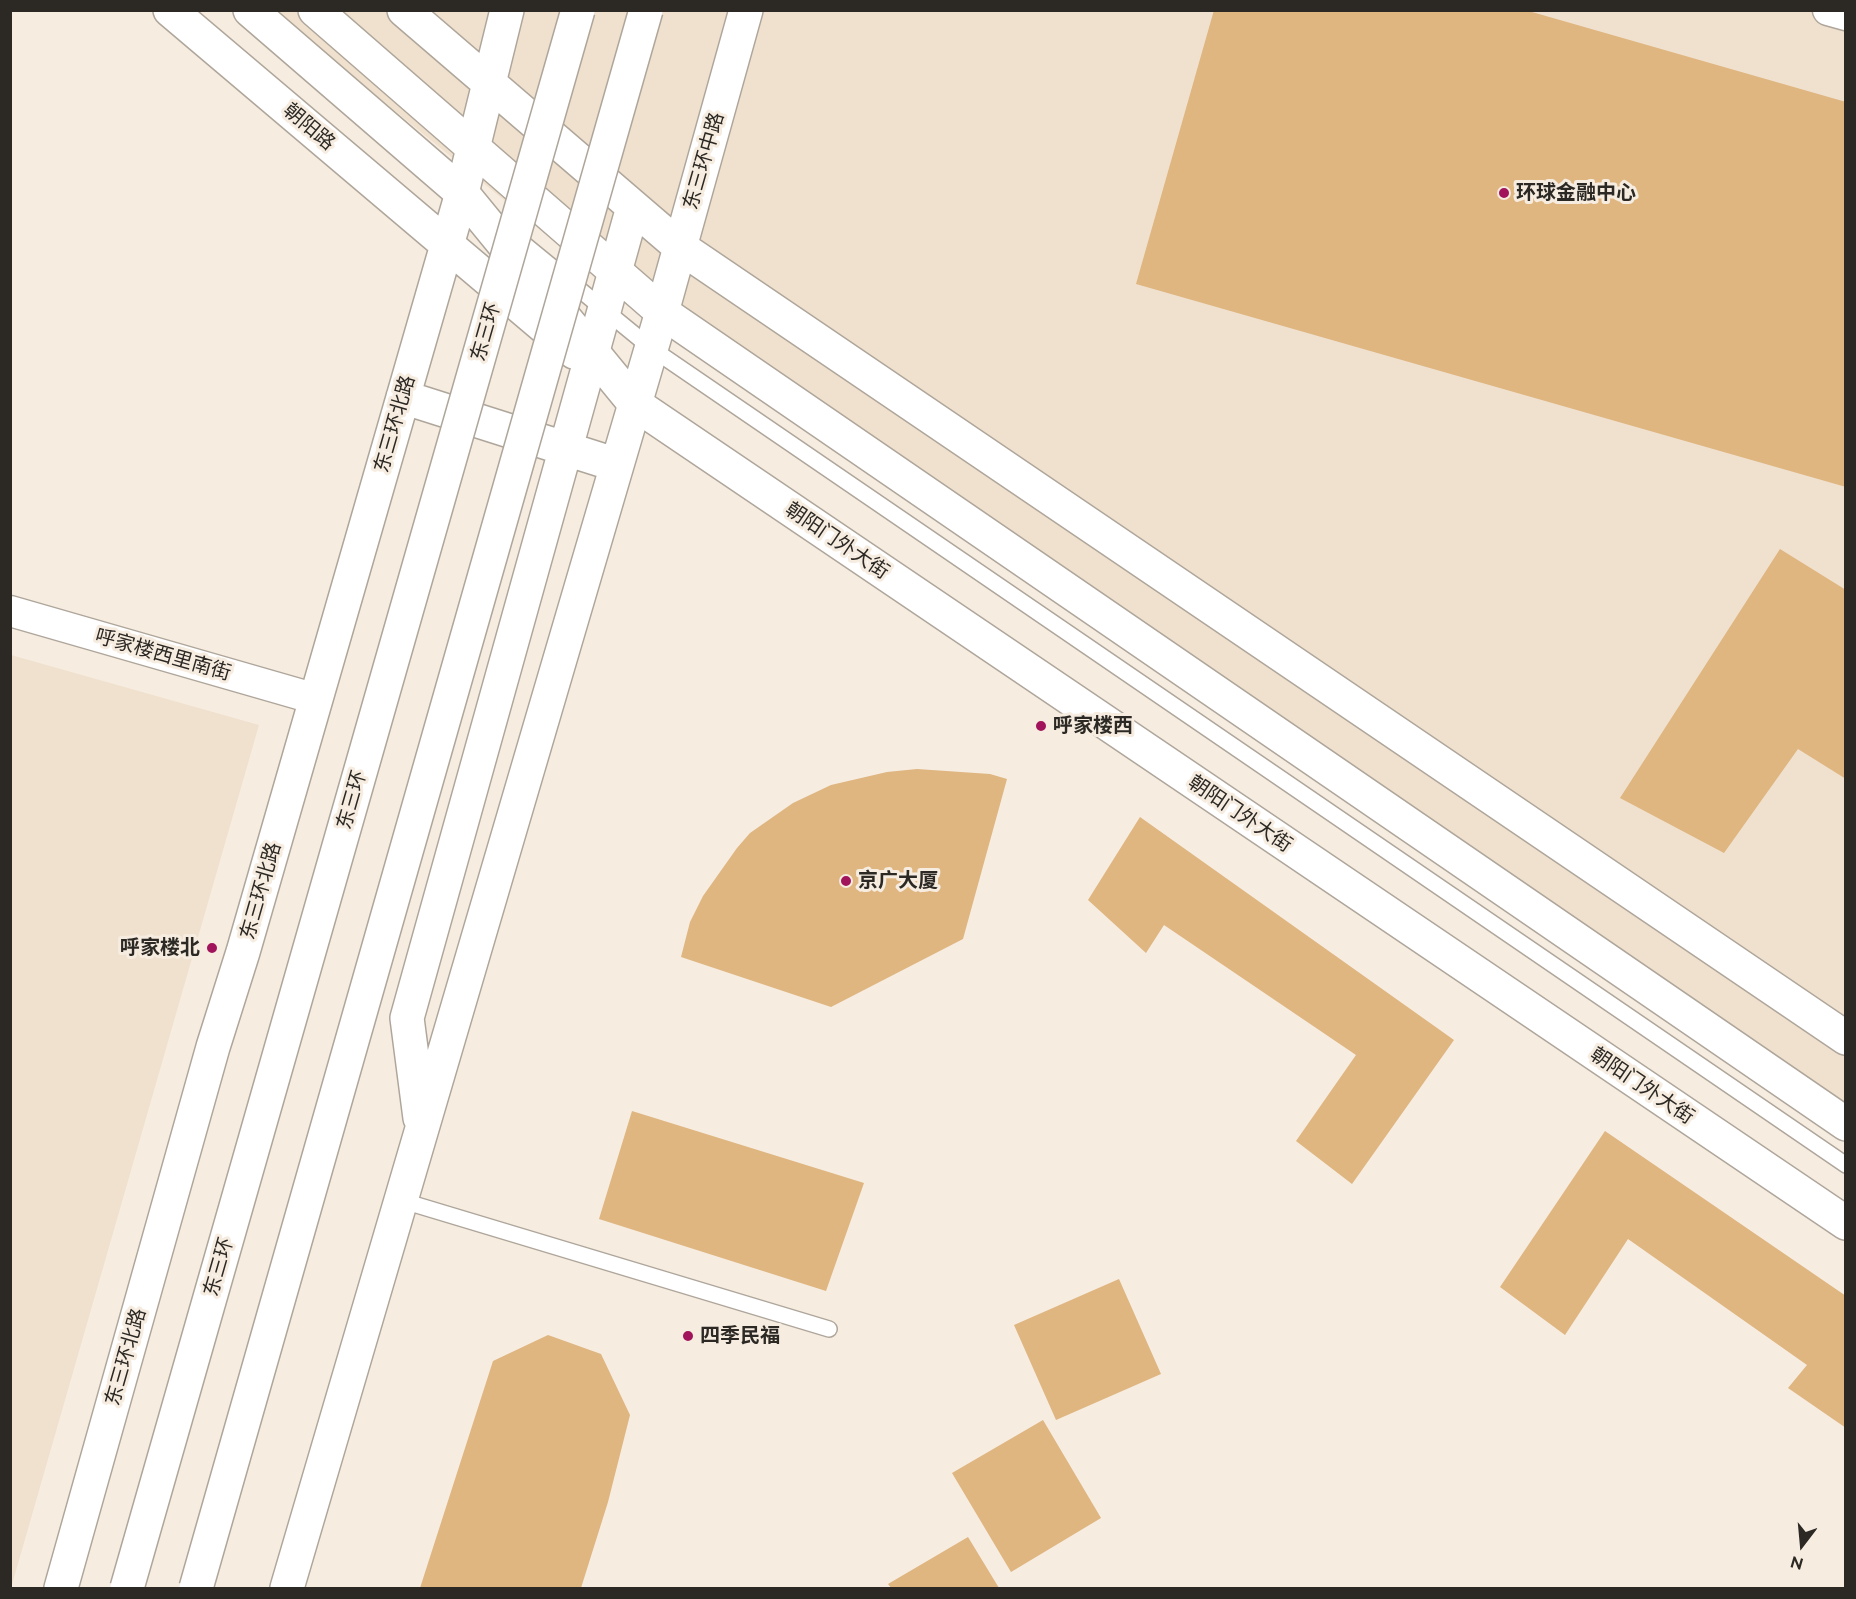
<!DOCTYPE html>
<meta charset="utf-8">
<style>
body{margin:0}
#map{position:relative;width:1856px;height:1599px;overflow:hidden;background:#f6ece0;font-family:Raleway,sans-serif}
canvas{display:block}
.frame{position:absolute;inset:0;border:12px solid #2c2924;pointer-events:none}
.north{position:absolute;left:1772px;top:1515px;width:60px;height:60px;-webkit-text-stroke:4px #f6ece0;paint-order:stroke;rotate:196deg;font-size:16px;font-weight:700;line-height:24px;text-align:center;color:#2c2924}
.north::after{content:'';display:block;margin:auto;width:21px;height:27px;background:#2c2924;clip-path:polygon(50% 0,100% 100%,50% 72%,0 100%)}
</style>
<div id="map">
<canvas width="1856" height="1599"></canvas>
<div class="frame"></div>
<div class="north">N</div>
</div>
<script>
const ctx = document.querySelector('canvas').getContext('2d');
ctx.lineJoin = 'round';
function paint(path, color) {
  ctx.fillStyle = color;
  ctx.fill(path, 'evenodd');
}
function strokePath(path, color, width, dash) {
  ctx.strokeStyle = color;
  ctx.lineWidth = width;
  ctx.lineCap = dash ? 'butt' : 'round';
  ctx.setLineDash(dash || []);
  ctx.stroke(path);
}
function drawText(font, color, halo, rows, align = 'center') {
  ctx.font = font + ' Raleway,"Noto Sans SC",sans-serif';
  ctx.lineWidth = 6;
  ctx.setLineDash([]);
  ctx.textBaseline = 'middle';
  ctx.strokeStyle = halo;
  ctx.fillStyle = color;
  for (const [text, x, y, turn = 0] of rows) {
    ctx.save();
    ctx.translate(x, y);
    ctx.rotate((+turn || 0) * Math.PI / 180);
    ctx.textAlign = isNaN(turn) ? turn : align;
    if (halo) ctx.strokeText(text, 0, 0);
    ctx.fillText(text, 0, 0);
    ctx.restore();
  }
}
const commercial = new Path2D(`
 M273,11H1845V1127L576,259Z
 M11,655L259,725L11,1588H10Z`);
const building = new Path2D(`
 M1214,10H1525L1846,102V487L1136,284Z
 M1780,549L1846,590V779L1798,749L1724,853L1620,798Z
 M917,769L990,774L1007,779L963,939L831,1007L681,957L690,922L703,896L737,848L750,833L793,803L831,785L887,772Z
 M1140,817L1454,1040L1352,1184L1296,1141L1356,1055L1164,925L1146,953L1088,900Z
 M632,1111L864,1183L826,1291L599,1219Z
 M1605,1131L1846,1296V1428L1788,1388L1807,1365L1628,1239L1565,1335L1500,1287Z
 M1119,1279L1161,1374L1056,1420L1014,1325Z
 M548,1335L601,1354L630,1415L608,1502L581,1588H420L493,1361Z
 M1043,1420L1101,1518L1011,1572L952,1473Z
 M968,1537L999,1588H891L888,1584Z`);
const service = new Path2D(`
 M513,235L651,348L1846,1165
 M400,1200L829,1329`);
const minor = new Path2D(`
 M1828,10L1846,15
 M10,611L316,699`);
const tertiary = new Path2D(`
 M170,10L574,352
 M404,10L680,247L1846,1038
 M403,397L617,465
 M420,1118L407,1018L633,207
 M61,1588L213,1047L243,952L462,193L507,10
 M287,1588L662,312L746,10`);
const trunk = new Path2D(`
 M250,10L462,193L635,404L1846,1223
 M315,10L662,312L1846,1124`);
const trunkBridge = new Path2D(`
 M127,1588L578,10
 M196,1588L646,10`);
const markers = [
 [1504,193,6,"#a1135b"],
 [1041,726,6,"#a1135b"],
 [846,881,6,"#a1135b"],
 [212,948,6,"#a1135b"],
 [688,1336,6,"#a1135b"]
];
const streetNames = [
 ["朝阳路",309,127,40],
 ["东三环中路",704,161,-74],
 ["东三环",486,332,-74],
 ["东三环北路",395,424,-74],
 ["朝阳门外大街",837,541,34],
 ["呼家楼西里南街",163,655,16],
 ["东三环",352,800,-74],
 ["朝阳门外大街",1240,814,34],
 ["东三环北路",261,891,-74],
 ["朝阳门外大街",1642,1086,34],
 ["东三环",219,1267,-74],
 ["东三环北路",126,1357,-74]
];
const poiNames = [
 ["环球金融中心",1516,193],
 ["呼家楼西",1053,726],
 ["京广大厦",858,881],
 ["呼家楼北",200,948,"right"],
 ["四季民福",700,1336]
];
paint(commercial, '#f0e1ce');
paint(building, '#dfb580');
strokePath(service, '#afa69b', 18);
strokePath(minor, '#afa69b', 33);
strokePath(tertiary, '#afa69b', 36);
strokePath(trunk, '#afa69b', 36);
strokePath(service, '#fff', 15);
strokePath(minor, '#fff', 30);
strokePath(tertiary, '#fff', 33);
strokePath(trunk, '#fff', 33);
strokePath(trunkBridge, '#afa69b', 36, []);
strokePath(trunkBridge, '#fff', 33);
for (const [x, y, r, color] of markers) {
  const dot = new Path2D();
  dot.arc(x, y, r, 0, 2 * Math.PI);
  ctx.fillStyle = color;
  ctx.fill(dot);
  strokePath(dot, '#f6ece0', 2);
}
drawText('20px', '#2c2924', '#f6ece0', streetNames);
drawText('bold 20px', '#2c2924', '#f6ece0', poiNames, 'left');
</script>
